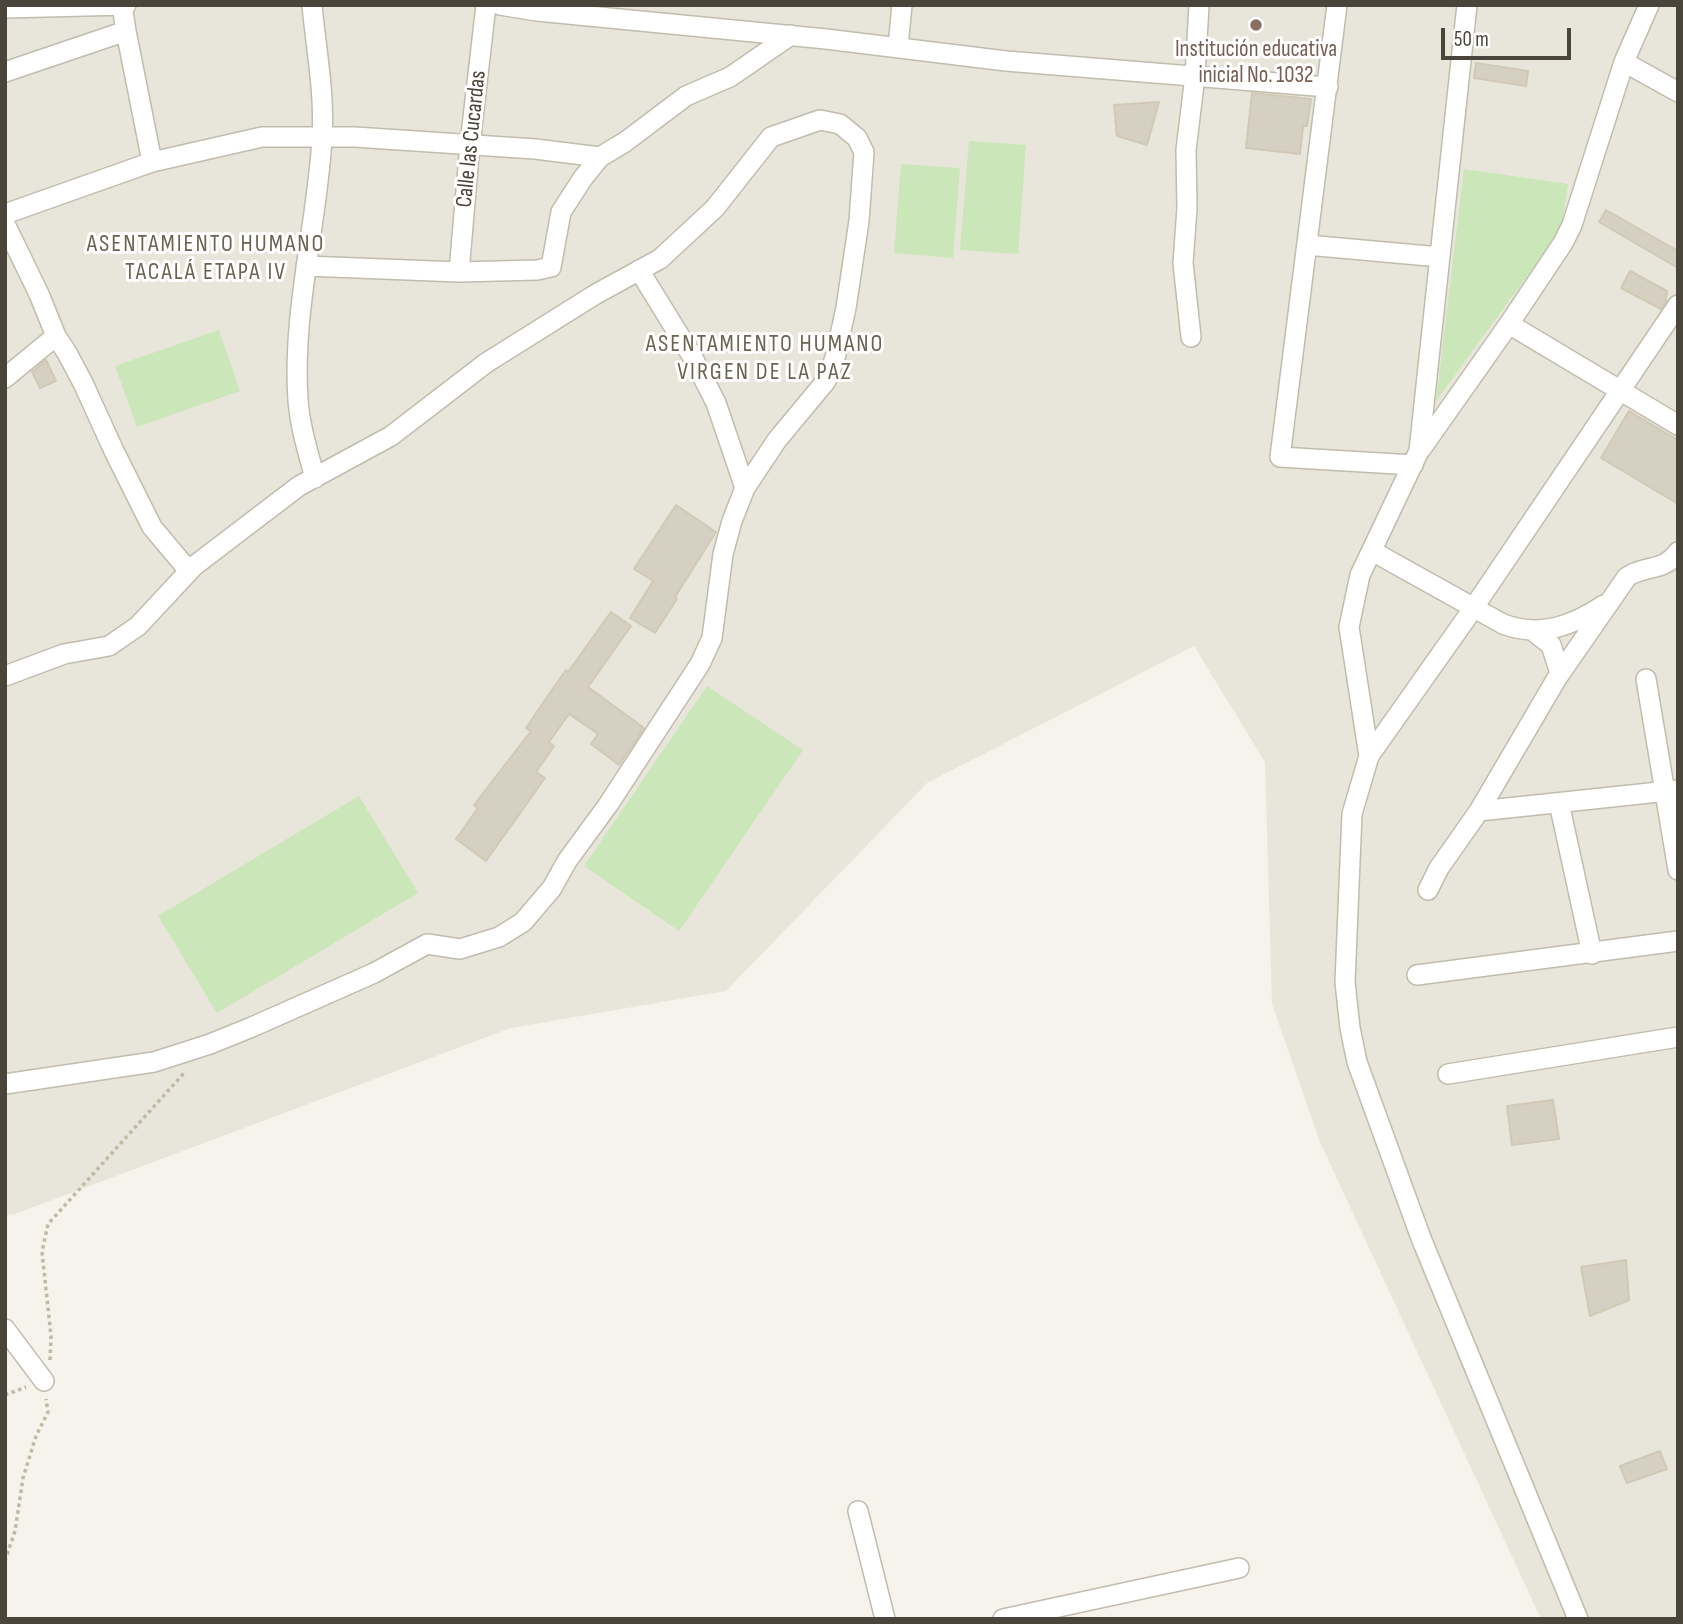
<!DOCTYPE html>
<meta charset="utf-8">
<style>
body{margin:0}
#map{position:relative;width:1683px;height:1624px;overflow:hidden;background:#f5f3ec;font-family:"Sofia Sans Condensed",sans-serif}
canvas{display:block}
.frame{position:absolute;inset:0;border:7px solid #49453a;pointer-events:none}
.scale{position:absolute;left:1441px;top:28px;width:130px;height:32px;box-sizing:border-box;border:4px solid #49453a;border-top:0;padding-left:9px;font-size:21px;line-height:24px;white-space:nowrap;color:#49453a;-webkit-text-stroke:5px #fff;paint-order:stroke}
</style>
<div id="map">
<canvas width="1683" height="1624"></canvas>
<div class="frame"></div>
<div class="scale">50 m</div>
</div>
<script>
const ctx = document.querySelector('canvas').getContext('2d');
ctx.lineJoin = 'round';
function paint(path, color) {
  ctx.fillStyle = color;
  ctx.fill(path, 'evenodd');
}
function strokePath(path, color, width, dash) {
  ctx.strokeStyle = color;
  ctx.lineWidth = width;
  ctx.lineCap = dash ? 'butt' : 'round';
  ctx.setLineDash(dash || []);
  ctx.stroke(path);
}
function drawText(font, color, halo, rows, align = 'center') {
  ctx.font = font + ' "Sofia Sans Condensed",sans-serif';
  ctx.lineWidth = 6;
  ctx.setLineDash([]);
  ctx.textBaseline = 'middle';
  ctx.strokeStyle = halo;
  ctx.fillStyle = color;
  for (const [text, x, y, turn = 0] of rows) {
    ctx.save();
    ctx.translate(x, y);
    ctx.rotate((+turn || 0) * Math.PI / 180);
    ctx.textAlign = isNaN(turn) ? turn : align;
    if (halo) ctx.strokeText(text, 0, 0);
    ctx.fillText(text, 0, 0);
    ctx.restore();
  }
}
const residential = new Path2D(`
 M5,5H1678V1619H1541L1320,1142L1272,1004L1265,762L1194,646L927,783L726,991L511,1028L15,1214L5,1215Z`);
const green = new Path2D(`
 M969,141L1026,145L1018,254L960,250Z
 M901,164L960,168L953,258L894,253Z
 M1464,169L1568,184L1561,230L1436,401Z
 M219,330L240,391L137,427L115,366Z
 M707,686L803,750L679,931L584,866Z
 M359,796L418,893L217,1013L158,916Z`);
const building = new Path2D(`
 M1476,63L1528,71L1526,86L1474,78Z
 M1252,93L1311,99L1307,126H1303L1300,154L1246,148Z
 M1159,102L1147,145L1117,136L1114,105Z
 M1606,210L1678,251V268L1599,222Z
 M1630,271L1667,291L1666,301L1661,309L1621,288Z
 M46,360L56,381L40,388L32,372Z
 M1629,411L1678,440V504L1601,458Z
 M676,505L716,532L675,597L677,599L655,633L630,618L653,581L634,569Z
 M611,612L631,626L588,687L644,728L619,765L591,744L598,734L569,714L549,742L554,746L536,772L545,778L486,861L456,839L478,808L474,805L531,731L526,728L547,697L566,670L568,672Z
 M1553,1100L1559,1139L1512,1145L1507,1106Z
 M1626,1260L1629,1300L1590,1316L1581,1267Z
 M1660,1451L1667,1469L1627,1483L1620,1466Z`);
const path = new Path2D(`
 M50,1360L51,1336L42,1252L48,1224L185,1072
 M5,1395L26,1387
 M5,1561L15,1531L23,1478L36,1436L48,1412L46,1399`);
const minor = new Path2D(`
 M122,5L126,31L152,162
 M312,5C316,49 325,94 322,139C317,225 292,312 298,400C300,427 308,452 315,478
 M500,5L537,11L826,39L1006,61L1328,87
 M1337,5L1280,457L1413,465
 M5,8L126,5
 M898,47L902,5
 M1624,62L1678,92
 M5,72L126,31
 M5,214L152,162L262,137H355L535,149L600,157
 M5,224L39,294L56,336L67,353L83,383L114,451L152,527L189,571
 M1307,245L1440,257
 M306,266L459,272L537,270L551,267L561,212L583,178L600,157L625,142L686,96L730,77L791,35
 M639,270L692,356L716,403L745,488
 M459,272L470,144L486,5
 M1509,324L1678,425
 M1191,337L1183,263L1187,208L1186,150L1195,76L1199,5
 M5,378L56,336
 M1421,449L1509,324L1563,243L1572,225L1624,62L1649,5
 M1372,551L1503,624C1540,638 1572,626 1604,605
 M1533,631L1551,645L1560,673
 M5,676L64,654L109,646L138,626L194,566L299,486L391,436L486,363L596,294L660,259L715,208L771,137L820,120L840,124L857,138L864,152L859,221L846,308L835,358L826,381L777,440L745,488L732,521L723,554L712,638L700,664L608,805L567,861L552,888L523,922L499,937L460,949L427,944L374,973L252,1027L210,1044L154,1062L5,1084
 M1646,679L1678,870
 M1369,756L1349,627L1360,575L1419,451L1467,5
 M1559,803L1592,954
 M1479,811L1678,790
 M1428,890L1439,868L1479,811L1557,678L1627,577C1646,564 1662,573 1678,552
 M1417,975L1678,941
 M1448,1074L1678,1037
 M5,1329L44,1381
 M858,1511L885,1619
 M1003,1619L1239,1568
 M1578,1619L1421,1238L1357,1062L1350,1028L1345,982L1352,814L1369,756L1470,613L1678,305`);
const markers = [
 [1256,25,7,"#8d6e63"]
];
const educationNames = [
 ["Institución educativa",1256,50],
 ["inicial No. 1032",1256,76]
];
const streetNames = [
 ["Calle las Cucardas",472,139,-84]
];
const neighbourhoodNames = [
 ["ASENTAMIENTO HUMANO",206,245],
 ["TACALÁ ETAPA IV",206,273],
 ["ASENTAMIENTO HUMANO",765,345],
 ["VIRGEN DE LA PAZ",765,373]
];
paint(residential, '#e8e6da');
paint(green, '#cbe6b8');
paint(building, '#d6d0c2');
strokePath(building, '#d0c9b5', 2);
strokePath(minor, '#c0bcae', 22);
strokePath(path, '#c1b9a1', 3.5, [3.5, 3.5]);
strokePath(minor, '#fff', 19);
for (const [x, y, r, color] of markers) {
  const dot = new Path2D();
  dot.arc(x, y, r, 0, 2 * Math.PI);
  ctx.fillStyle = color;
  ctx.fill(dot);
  strokePath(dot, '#fff', 2.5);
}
drawText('23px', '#785e54', '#fff', educationNames);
drawText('23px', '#49453a', '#fff', streetNames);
ctx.letterSpacing = '2px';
drawText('24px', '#6b6451', '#fff', neighbourhoodNames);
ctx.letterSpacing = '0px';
</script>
